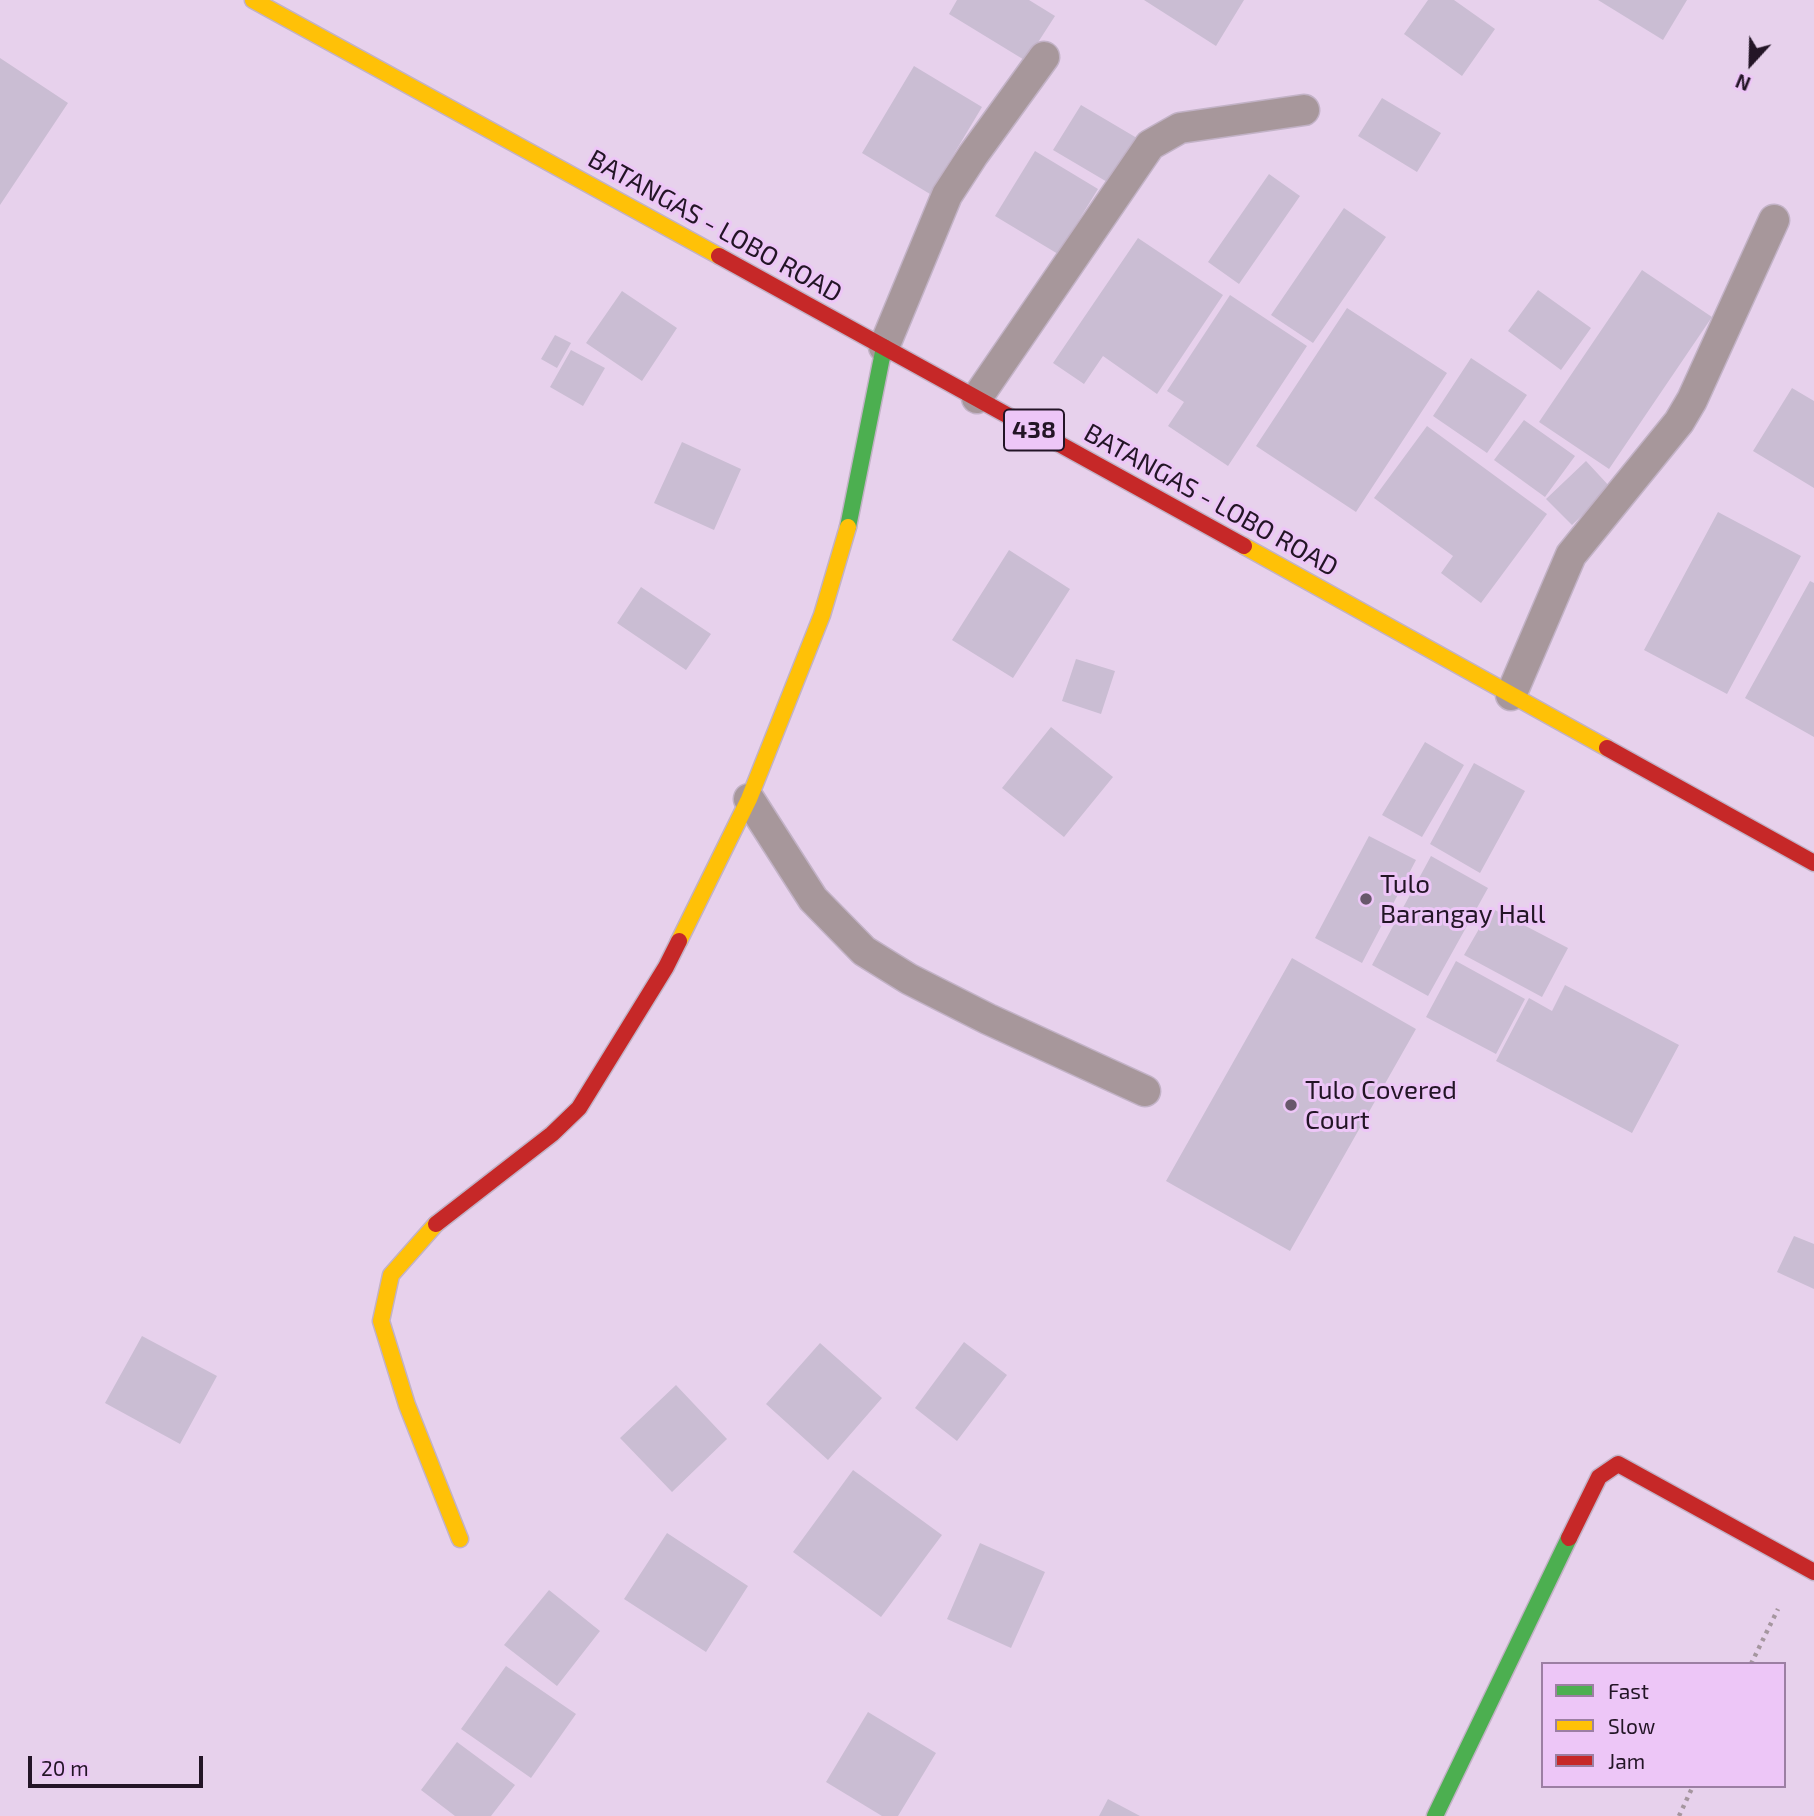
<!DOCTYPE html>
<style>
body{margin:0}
#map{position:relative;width:1814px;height:1816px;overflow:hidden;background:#e7d1ec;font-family:"Exo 2",sans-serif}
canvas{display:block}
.legend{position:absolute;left:1541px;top:1662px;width:245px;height:126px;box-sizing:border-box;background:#edc6f7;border:2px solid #9c7fa3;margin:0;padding:9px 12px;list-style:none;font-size:21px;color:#231526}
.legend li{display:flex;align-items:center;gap:14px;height:35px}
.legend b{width:35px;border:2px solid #9c7fa3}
.north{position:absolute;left:1716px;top:28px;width:70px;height:70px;-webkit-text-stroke:5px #edc6f7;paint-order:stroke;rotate:202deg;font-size:19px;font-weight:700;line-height:28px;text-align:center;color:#231526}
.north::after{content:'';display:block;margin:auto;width:24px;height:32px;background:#231526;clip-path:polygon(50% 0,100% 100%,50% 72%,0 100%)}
.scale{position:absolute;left:28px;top:1756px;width:175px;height:32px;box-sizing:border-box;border:4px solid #231526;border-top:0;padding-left:9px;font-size:21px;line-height:24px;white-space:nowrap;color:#231526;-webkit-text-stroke:5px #edc6f7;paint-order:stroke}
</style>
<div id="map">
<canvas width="1814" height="1816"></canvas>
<ul class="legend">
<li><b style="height:9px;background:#4caf50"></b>Fast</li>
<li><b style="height:9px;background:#ffc107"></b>Slow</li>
<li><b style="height:9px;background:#c62828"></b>Jam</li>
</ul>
<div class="north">N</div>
<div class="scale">20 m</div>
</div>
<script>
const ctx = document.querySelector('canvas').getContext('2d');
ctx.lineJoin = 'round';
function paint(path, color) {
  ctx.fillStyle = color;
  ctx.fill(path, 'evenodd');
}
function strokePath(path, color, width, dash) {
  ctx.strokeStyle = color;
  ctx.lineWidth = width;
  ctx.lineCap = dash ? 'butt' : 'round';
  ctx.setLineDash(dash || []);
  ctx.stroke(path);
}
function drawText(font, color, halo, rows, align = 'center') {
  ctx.font = font + ' "Exo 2",sans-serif';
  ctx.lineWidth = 6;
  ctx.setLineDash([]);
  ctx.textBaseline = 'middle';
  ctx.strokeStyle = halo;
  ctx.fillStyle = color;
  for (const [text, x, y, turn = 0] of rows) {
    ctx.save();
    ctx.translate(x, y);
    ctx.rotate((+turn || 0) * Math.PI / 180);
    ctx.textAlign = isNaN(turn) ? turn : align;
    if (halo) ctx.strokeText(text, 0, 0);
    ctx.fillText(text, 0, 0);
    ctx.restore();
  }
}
const building = new Path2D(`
 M957,0H1029L1055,16L1026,61L949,14Z
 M1144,0H1244L1216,46Z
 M1428,0H1454L1495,29L1462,76L1404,34Z
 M1598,0H1687L1663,40Z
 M0,58L68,103L0,205Z
 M914,66L982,107L930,194L862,153Z
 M1382,98L1441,133L1417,172L1358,136Z
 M1081,105L1142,141L1114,186L1053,150Z
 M1035,151L1098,189L1058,254L995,216Z
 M1269,174L1300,196L1239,284L1208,262Z
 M1344,208L1386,237L1313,343L1271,315Z
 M1138,238L1223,295L1157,394L1103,356L1084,384L1053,363Z
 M1642,270L1712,317L1609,469L1539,422Z
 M1538,290L1591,328L1561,370L1508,331Z
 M622,291L677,328L642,381L586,343Z
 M1230,295L1307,346L1228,466L1168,426L1184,402L1167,391Z
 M1347,308L1447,373L1356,512L1256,446Z
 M555,335L571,343L557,368L541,359Z
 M571,350L605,368L583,406L550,387Z
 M1471,358L1527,395L1487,453L1433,416Z
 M1792,388L1814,401V488L1753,451Z
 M1524,420L1575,456L1545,497L1494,460Z
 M1427,426L1547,514L1481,603L1441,573L1453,556L1374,498Z
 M682,442L741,469L714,530L654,503Z
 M1586,461L1611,488L1572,525L1546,499Z
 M1718,512L1801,556L1727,694L1644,650Z
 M1009,550L1070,589L1013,678L952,640Z
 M1810,581L1814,583V737L1745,698Z
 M641,587L711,634L686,670L617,623Z
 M1076,659L1115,671L1101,714L1062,701Z
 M1051,727L1113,777L1064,837L1002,788Z
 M1425,742L1464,765L1422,837L1382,815Z
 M1474,763L1525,791L1480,873L1430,844Z
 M1369,836L1416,860L1362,963L1315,938Z
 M1431,856L1488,888L1428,996L1372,965Z
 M1491,908L1568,948L1542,997L1464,955Z
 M1292,958L1416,1029L1290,1251L1166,1181Z
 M1456,961L1525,999L1496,1054L1426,1017Z
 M1565,985L1679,1045L1632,1133L1496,1061L1529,998L1552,1011Z
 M1794,1236L1814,1244V1289L1777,1272Z
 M142,1336L217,1376L180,1444L105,1403Z
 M964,1342L1007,1375L957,1441L915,1408Z
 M820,1343L882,1398L828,1460L766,1404Z
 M676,1385L727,1439L672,1492L620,1438Z
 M853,1470L942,1535L881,1617L793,1552Z
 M667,1533L748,1586L706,1652L624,1599Z
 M980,1543L1045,1572L1011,1648L947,1619Z
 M549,1590L600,1631L557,1686L504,1645Z
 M506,1666L576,1714L531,1778L461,1729Z
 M868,1712L936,1753L898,1816H882L826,1782Z
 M457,1742L515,1785L491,1816H455L421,1790Z
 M1108,1799L1140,1816H1099Z`);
const path = new Path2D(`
 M1751,1664L1778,1609
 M1679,1816L1693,1786`);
const lane = new Path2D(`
 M884,347L947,195L973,155L1044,57
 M977,398L1150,145L1180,128L1304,110
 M1511,695L1571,555L1679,422L1692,400L1774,220
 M749,799L813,899L864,951L909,979L988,1019L1145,1091`);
const fast = new Path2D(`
 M848,527L884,347
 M1435,1816L1569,1538`);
const slow = new Path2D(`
 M253,0L719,256
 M1244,546L1607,748
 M679,941L749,799L822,615L848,527
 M436,1224L391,1275L381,1321L407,1405L460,1539`);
const jam = new Path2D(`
 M719,256L1244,546
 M1607,748L1814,863
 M436,1224L552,1134L579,1108L666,967L679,941
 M1569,1538L1599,1477L1618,1464L1814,1572`);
const markers = [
 [1366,899,7,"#68576b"],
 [1291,1105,7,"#68576b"]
];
const shields = [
 [1034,430,60]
];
const shieldNames = [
 ["438",1034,430]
];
const streetNames = [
 ["BATANGAS - LOBO ROAD",715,226,29],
 ["BATANGAS - LOBO ROAD",1211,500,29]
];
const poiNames = [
 ["Tulo",1380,884],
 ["Barangay Hall",1380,914],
 ["Tulo Covered",1305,1090],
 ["Court",1305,1120]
];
paint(building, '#cabdd3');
strokePath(lane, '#c2b2c6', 33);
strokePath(fast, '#c2b2c6', 19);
strokePath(slow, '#c2b2c6', 19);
strokePath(jam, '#c2b2c6', 19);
strokePath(path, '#a5969f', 4.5, [3.5, 5]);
strokePath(lane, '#a7979b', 30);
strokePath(fast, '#4caf50', 16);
strokePath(slow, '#ffc107', 16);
strokePath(jam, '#c62828', 16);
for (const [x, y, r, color] of markers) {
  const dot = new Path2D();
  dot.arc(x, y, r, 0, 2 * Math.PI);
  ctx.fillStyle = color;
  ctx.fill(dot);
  strokePath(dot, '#edc6f7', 2.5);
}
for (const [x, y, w] of shields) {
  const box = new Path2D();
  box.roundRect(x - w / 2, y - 20.5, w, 41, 5);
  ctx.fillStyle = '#edc6f7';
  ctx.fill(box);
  strokePath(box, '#231526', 2);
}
drawText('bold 24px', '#231526', null, shieldNames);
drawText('26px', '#231526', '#edc6f7', streetNames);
drawText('26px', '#231526', '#edc6f7', poiNames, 'left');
</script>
